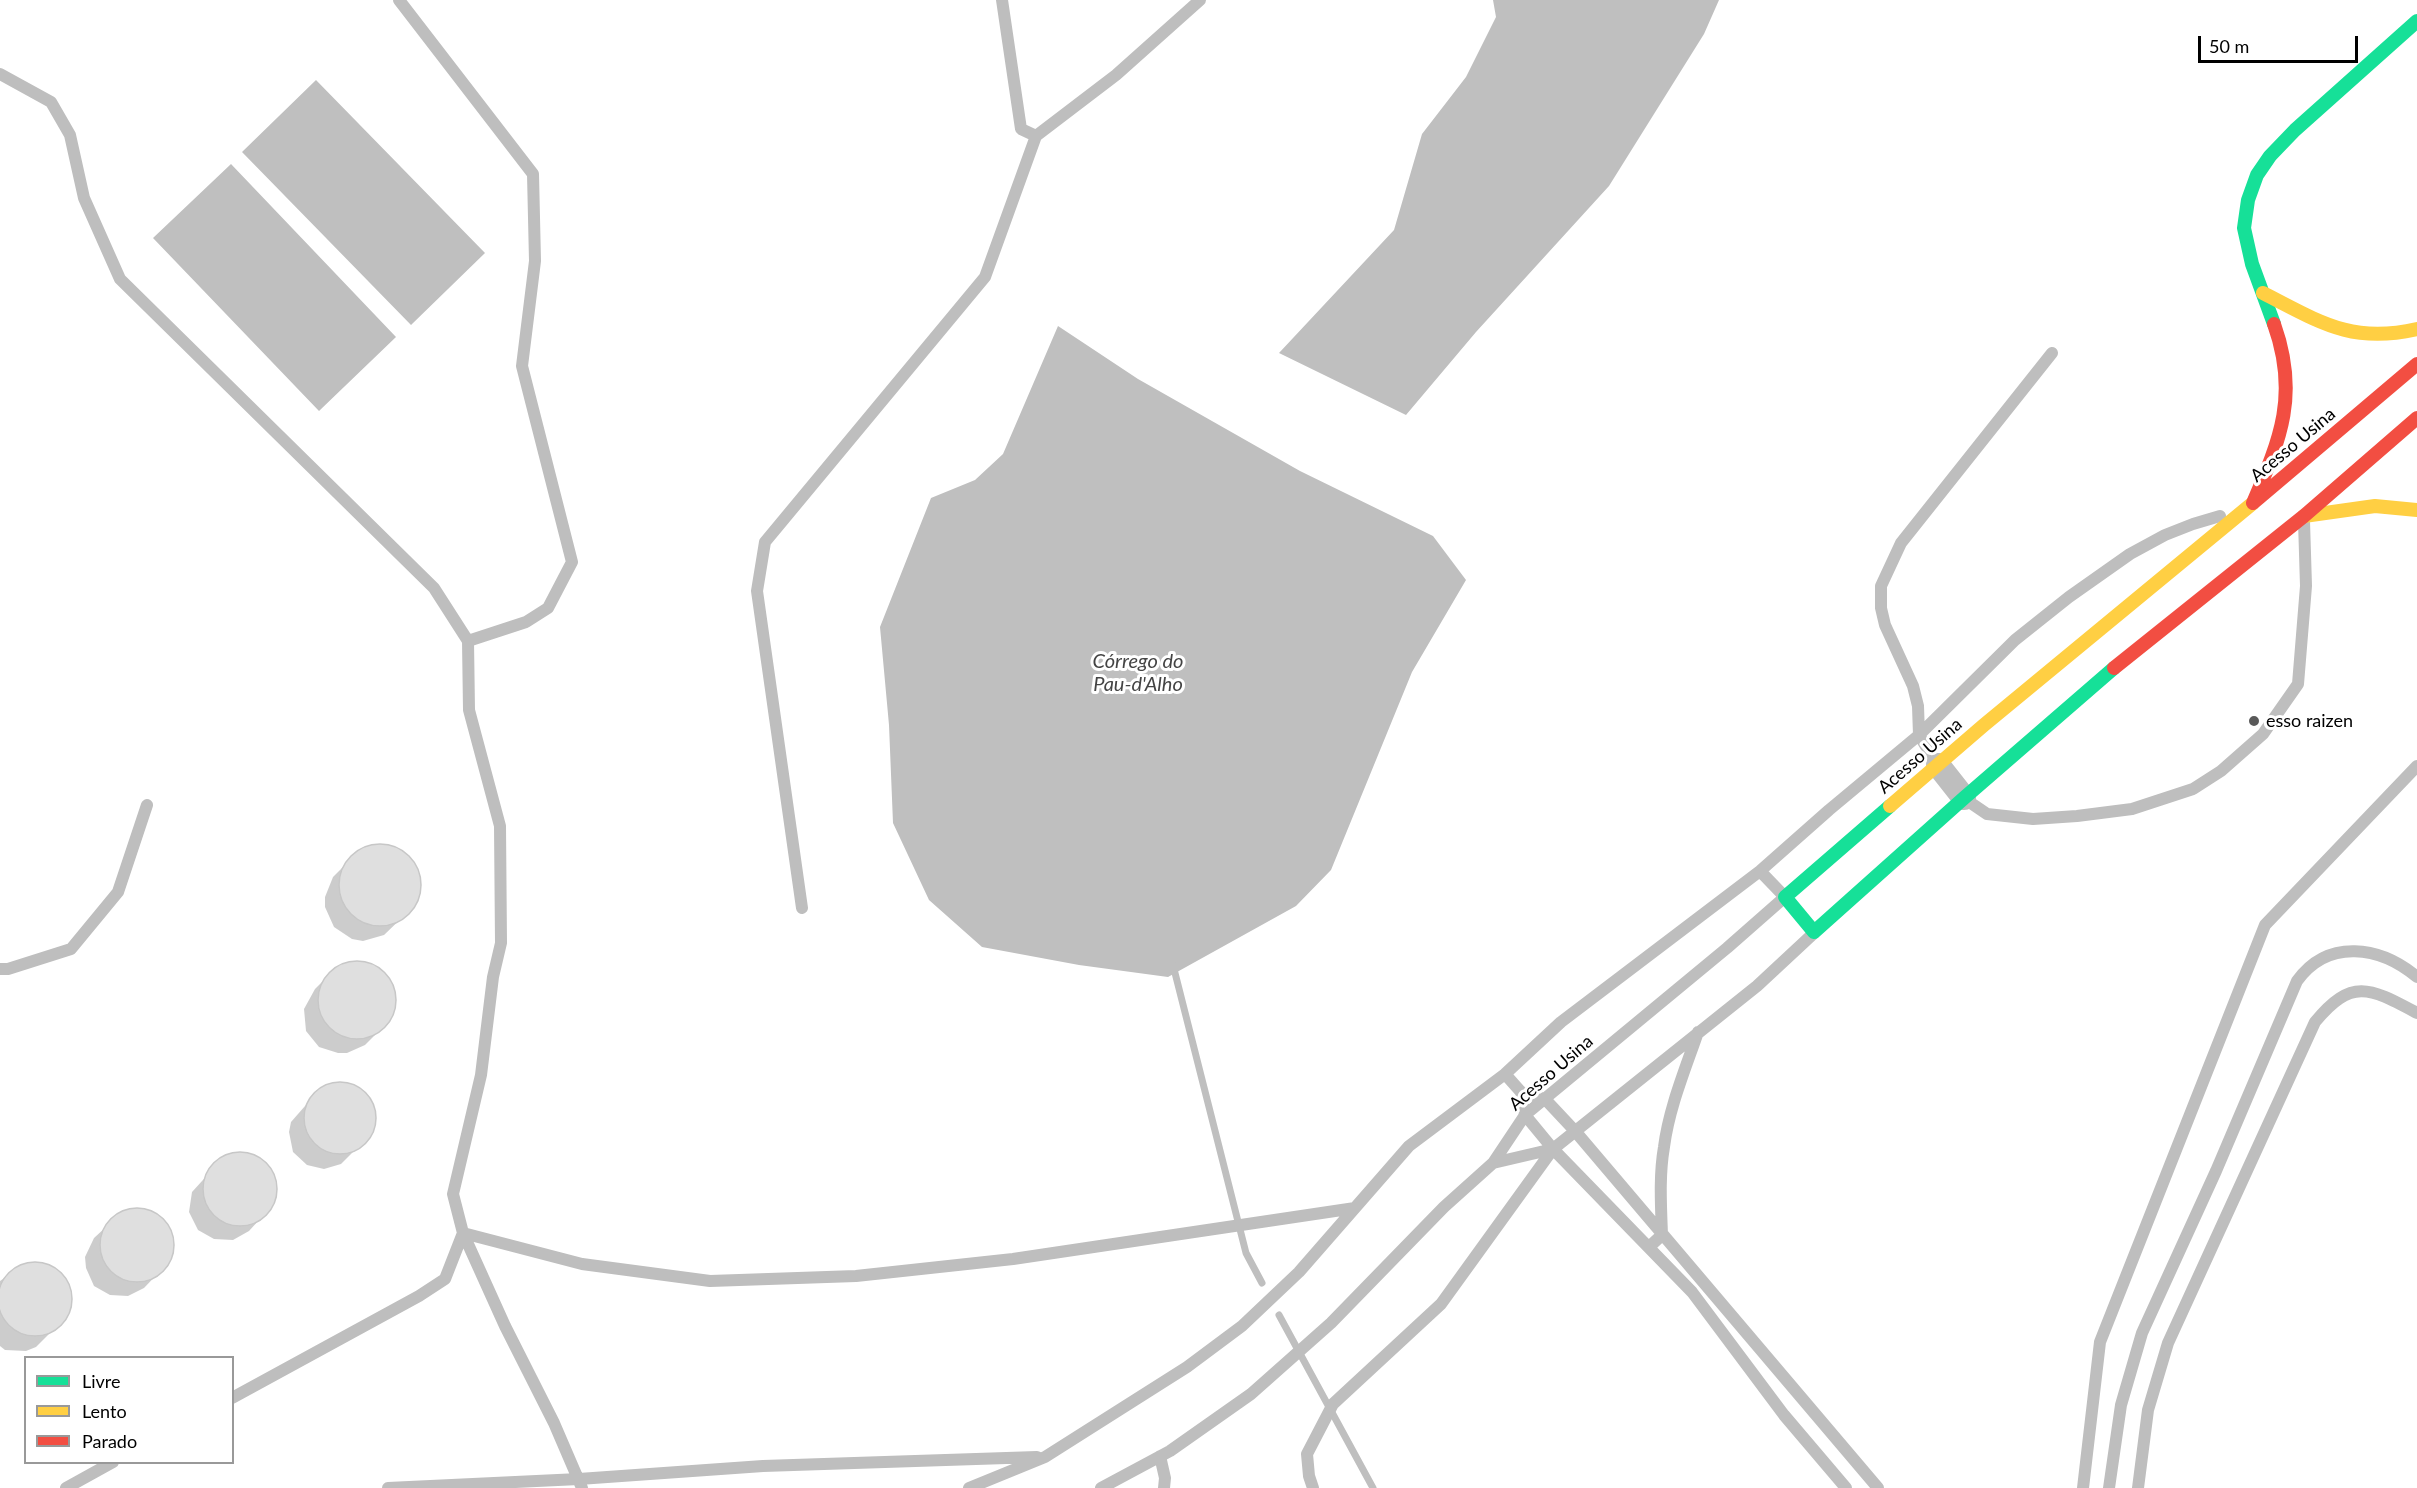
<!DOCTYPE html>
<meta charset="utf-8">
<style>
body{margin:0}
#map{position:relative;width:2417px;height:1488px;overflow:hidden;background:#fff;font-family:Lato,sans-serif}
canvas{display:block}
.legend{position:absolute;left:24px;top:1356px;width:210px;height:108px;box-sizing:border-box;background:#fff;border:2px solid #999;margin:0;padding:8px 10px;list-style:none;font-size:18px;color:#000}
.legend li{display:flex;align-items:center;gap:12px;height:30px}
.legend b{width:30px;border:2px solid #999}
.scale{position:absolute;left:2198px;top:36px;width:160px;height:27px;box-sizing:border-box;border:3px solid #000;border-top:0;padding-left:8px;font-size:18px;line-height:21px;white-space:nowrap;color:#000;-webkit-text-stroke:4px #fff;paint-order:stroke}
</style>
<div id="map">
<canvas width="2417" height="1488"></canvas>
<ul class="legend">
<li><b style="height:8px;background:#16e098"></b>Livre</li>
<li><b style="height:8px;background:#ffcf43"></b>Lento</li>
<li><b style="height:8px;background:#f24e42"></b>Parado</li>
</ul>
<div class="scale">50 m</div>
</div>
<script>
const ctx = document.querySelector('canvas').getContext('2d');
ctx.lineJoin = 'round';
function paint(path, color) {
  ctx.fillStyle = color;
  ctx.fill(path, 'evenodd');
}
function strokePath(path, color, width, dash) {
  ctx.strokeStyle = color;
  ctx.lineWidth = width;
  ctx.lineCap = dash ? 'butt' : 'round';
  ctx.setLineDash(dash || []);
  ctx.stroke(path);
}
function drawText(font, color, halo, rows, align = 'center') {
  ctx.font = font + ' Lato,sans-serif';
  ctx.lineWidth = 6;
  ctx.setLineDash([]);
  ctx.textBaseline = 'middle';
  ctx.strokeStyle = halo;
  ctx.fillStyle = color;
  for (const [text, x, y, turn = 0] of rows) {
    ctx.save();
    ctx.translate(x, y);
    ctx.rotate((+turn || 0) * Math.PI / 180);
    ctx.textAlign = isNaN(turn) ? turn : align;
    if (halo) ctx.strokeText(text, 0, 0);
    ctx.fillText(text, 0, 0);
    ctx.restore();
  }
}
const water = new Path2D(`
 M1493,0H1719L1704,34L1609,186L1476,332L1406,415L1279,353L1394,230L1422,134L1466,77L1496,17Z
 M316,80L485,253L411,325L242,152Z
 M231,164L396,337L319,411L153,238Z
 M1058,326L1138,379L1300,471L1433,536L1466,580L1412,672L1331,870L1296,906L1168,977L1079,965L982,947L929,900L893,823L889,725L880,627L931,498L975,480L1003,454Z`);
const shadow = new Path2D(`
 M378,846L399,851L409,858L415,868L419,891L415,902L408,912L384,935L363,941L352,939L334,927L325,907V897L333,877L357,853Z
 M362,962L373,965L389,980L395,1001L393,1012L381,1029L365,1045L347,1053H338L319,1047L306,1031L304,1009L315,989L331,973L340,966Z
 M338,1083L358,1088L372,1103L375,1113L371,1134L341,1164L324,1169L307,1165L293,1152L289,1132L291,1122L319,1090Z
 M242,1154L262,1161L274,1177L276,1187L271,1207L249,1231L233,1240L214,1239L198,1230L189,1212L192,1192L222,1159L232,1155Z
 M129,1211L150,1212L159,1217L171,1234V1255L167,1264L144,1288L128,1296L110,1295L94,1286L86,1268L85,1257L94,1238L119,1215Z
 M35,1263L54,1269L68,1285L70,1295L67,1316L36,1347L26,1351L5,1350L0,1346V1281L24,1264Z`);
const stream = new Path2D(`
 M1173,965L1246,1253L1262,1283
 M1279,1315L1373,1488`);
const building = new Path2D(`
 M339 885a41 41 0 1 1 82 0a41 41 0 1 1-82 0Z
 M318 1000a39 39 0 1 1 78 0a39 39 0 1 1-78 0Z
 M304 1118a36 36 0 1 1 72 0a36 36 0 1 1-72 0Z
 M203 1189a37 37 0 1 1 74 0a37 37 0 1 1-74 0Z
 M100 1245a37 37 0 1 1 74 0a37 37 0 1 1-74 0Z
 M-2 1299a37 37 0 1 1 74 0a37 37 0 1 1-74 0Z`);
const lane = new Path2D(`
 M399,0L533,174L535,261L522,366L572,562L548,608L526,622L468,641
 M1002,0L1021,129L1036,136L1116,75L1200,0
 M0,74L51,102L70,135L84,198L120,279L434,588L468,641L469,710L500,826L501,943L493,977L481,1075L453,1194L463,1233L445,1279L419,1296L232,1398
 M1936,763L1919,735L1918,706L1913,686L1885,625L1881,608V586L1901,543L2052,353
 M1965,799L1987,814L2033,819L2077,816L2132,809L2193,789L2221,771L2263,734L2298,684L2306,586L2304,521
 M802,908L757,591L765,542L985,277L1036,136
 M0,969H8L71,949L118,892L147,805
 M1505,1074L1521,1092L1525,1115L1553,1149L1692,1292L1784,1415L1846,1488
 M1521,1092L1545,1099L1575,1131L1878,1488
 M1493,1163L1553,1149L1757,986L1814,933
 M463,1233L582,1264L710,1281L856,1276L1013,1259L1355,1208
 M463,1233L505,1326L554,1423L582,1488
 M1649,1247L1662,1235C1661,1206 1659,1176 1664,1147C1669,1108 1685,1070 1698,1032
 M1160,1456L1165,1478L1164,1488
 M66,1488L113,1462
 M388,1488L579,1479L763,1466L1037,1457
 M969,1488L1045,1457L1187,1367L1242,1326L1299,1272L1409,1146L1505,1074L1561,1022L1760,871L1829,810L1919,735L2015,640L2069,597L2130,554L2165,535L2193,524L2220,516
 M1101,1488L1170,1451L1251,1394L1331,1323L1444,1207L1493,1163L1525,1115L1727,948L1785,897L1760,871
 M1313,1488L1309,1476L1307,1454L1333,1404L1441,1304L1553,1149
 M2083,1488L2100,1342L2265,925L2417,766
 M2109,1488L2121,1405L2142,1333L2216,1171L2297,981C2328,938 2380,946 2417,977
 M2138,1488L2148,1410L2168,1343L2315,1022C2352,977 2370,988 2417,1013`);
const street = new Path2D(`
 M1938,765L1964,798`);
const fast = new Path2D(`
 M2274,324L2252,264L2244,228L2248,200L2257,175L2270,156L2295,130L2417,21
 M1890,806L1785,897L1814,932L1964,798L2114,668`);
const slow = new Path2D(`
 M2263,293C2320,322 2351,344 2417,329
 M2304,516L2375,506L2417,510
 M1890,806L1984,725L2253,503`);
const jam = new Path2D(`
 M2253,503L2417,364
 M2253,503C2281,438 2299,394 2274,324
 M2304,516L2417,418
 M2114,668L2304,516`);
const markers = [
 [2254,721,6,"#595959"]
];
const streetNames = [
 ["Acesso Usina",2293,445,-40],
 ["Acesso Usina",1920,756,-41],
 ["Acesso Usina",1551,1073,-41]
];
const poiNames = [
 ["esso raizen",2266,721]
];
const waterNames = [
 ["Córrego do",1138,662],
 ["Pau-d'Alho",1138,685]
];
paint(water, '#bfbfbf');
paint(shadow, '#0003');
strokePath(stream, '#bfbfbf', 7);
paint(building, '#dfdfdf');
strokePath(building, '#c7c7c7', 1.5);
strokePath(lane, '#bebebe', 12);
strokePath(street, '#bebebe', 24);
strokePath(fast, '#16e098', 14);
strokePath(slow, '#ffcf43', 14);
strokePath(jam, '#f24e42', 14);
for (const [x, y, r, color] of markers) {
  const dot = new Path2D();
  dot.arc(x, y, r, 0, 2 * Math.PI);
  ctx.fillStyle = color;
  ctx.fill(dot);
  strokePath(dot, '#fff', 2);
}
drawText('18px', '#000', '#fff', streetNames);
drawText('18px', '#000', '#fff', poiNames, 'left');
drawText('italic 20px', '#444', '#fff', waterNames);
</script>
